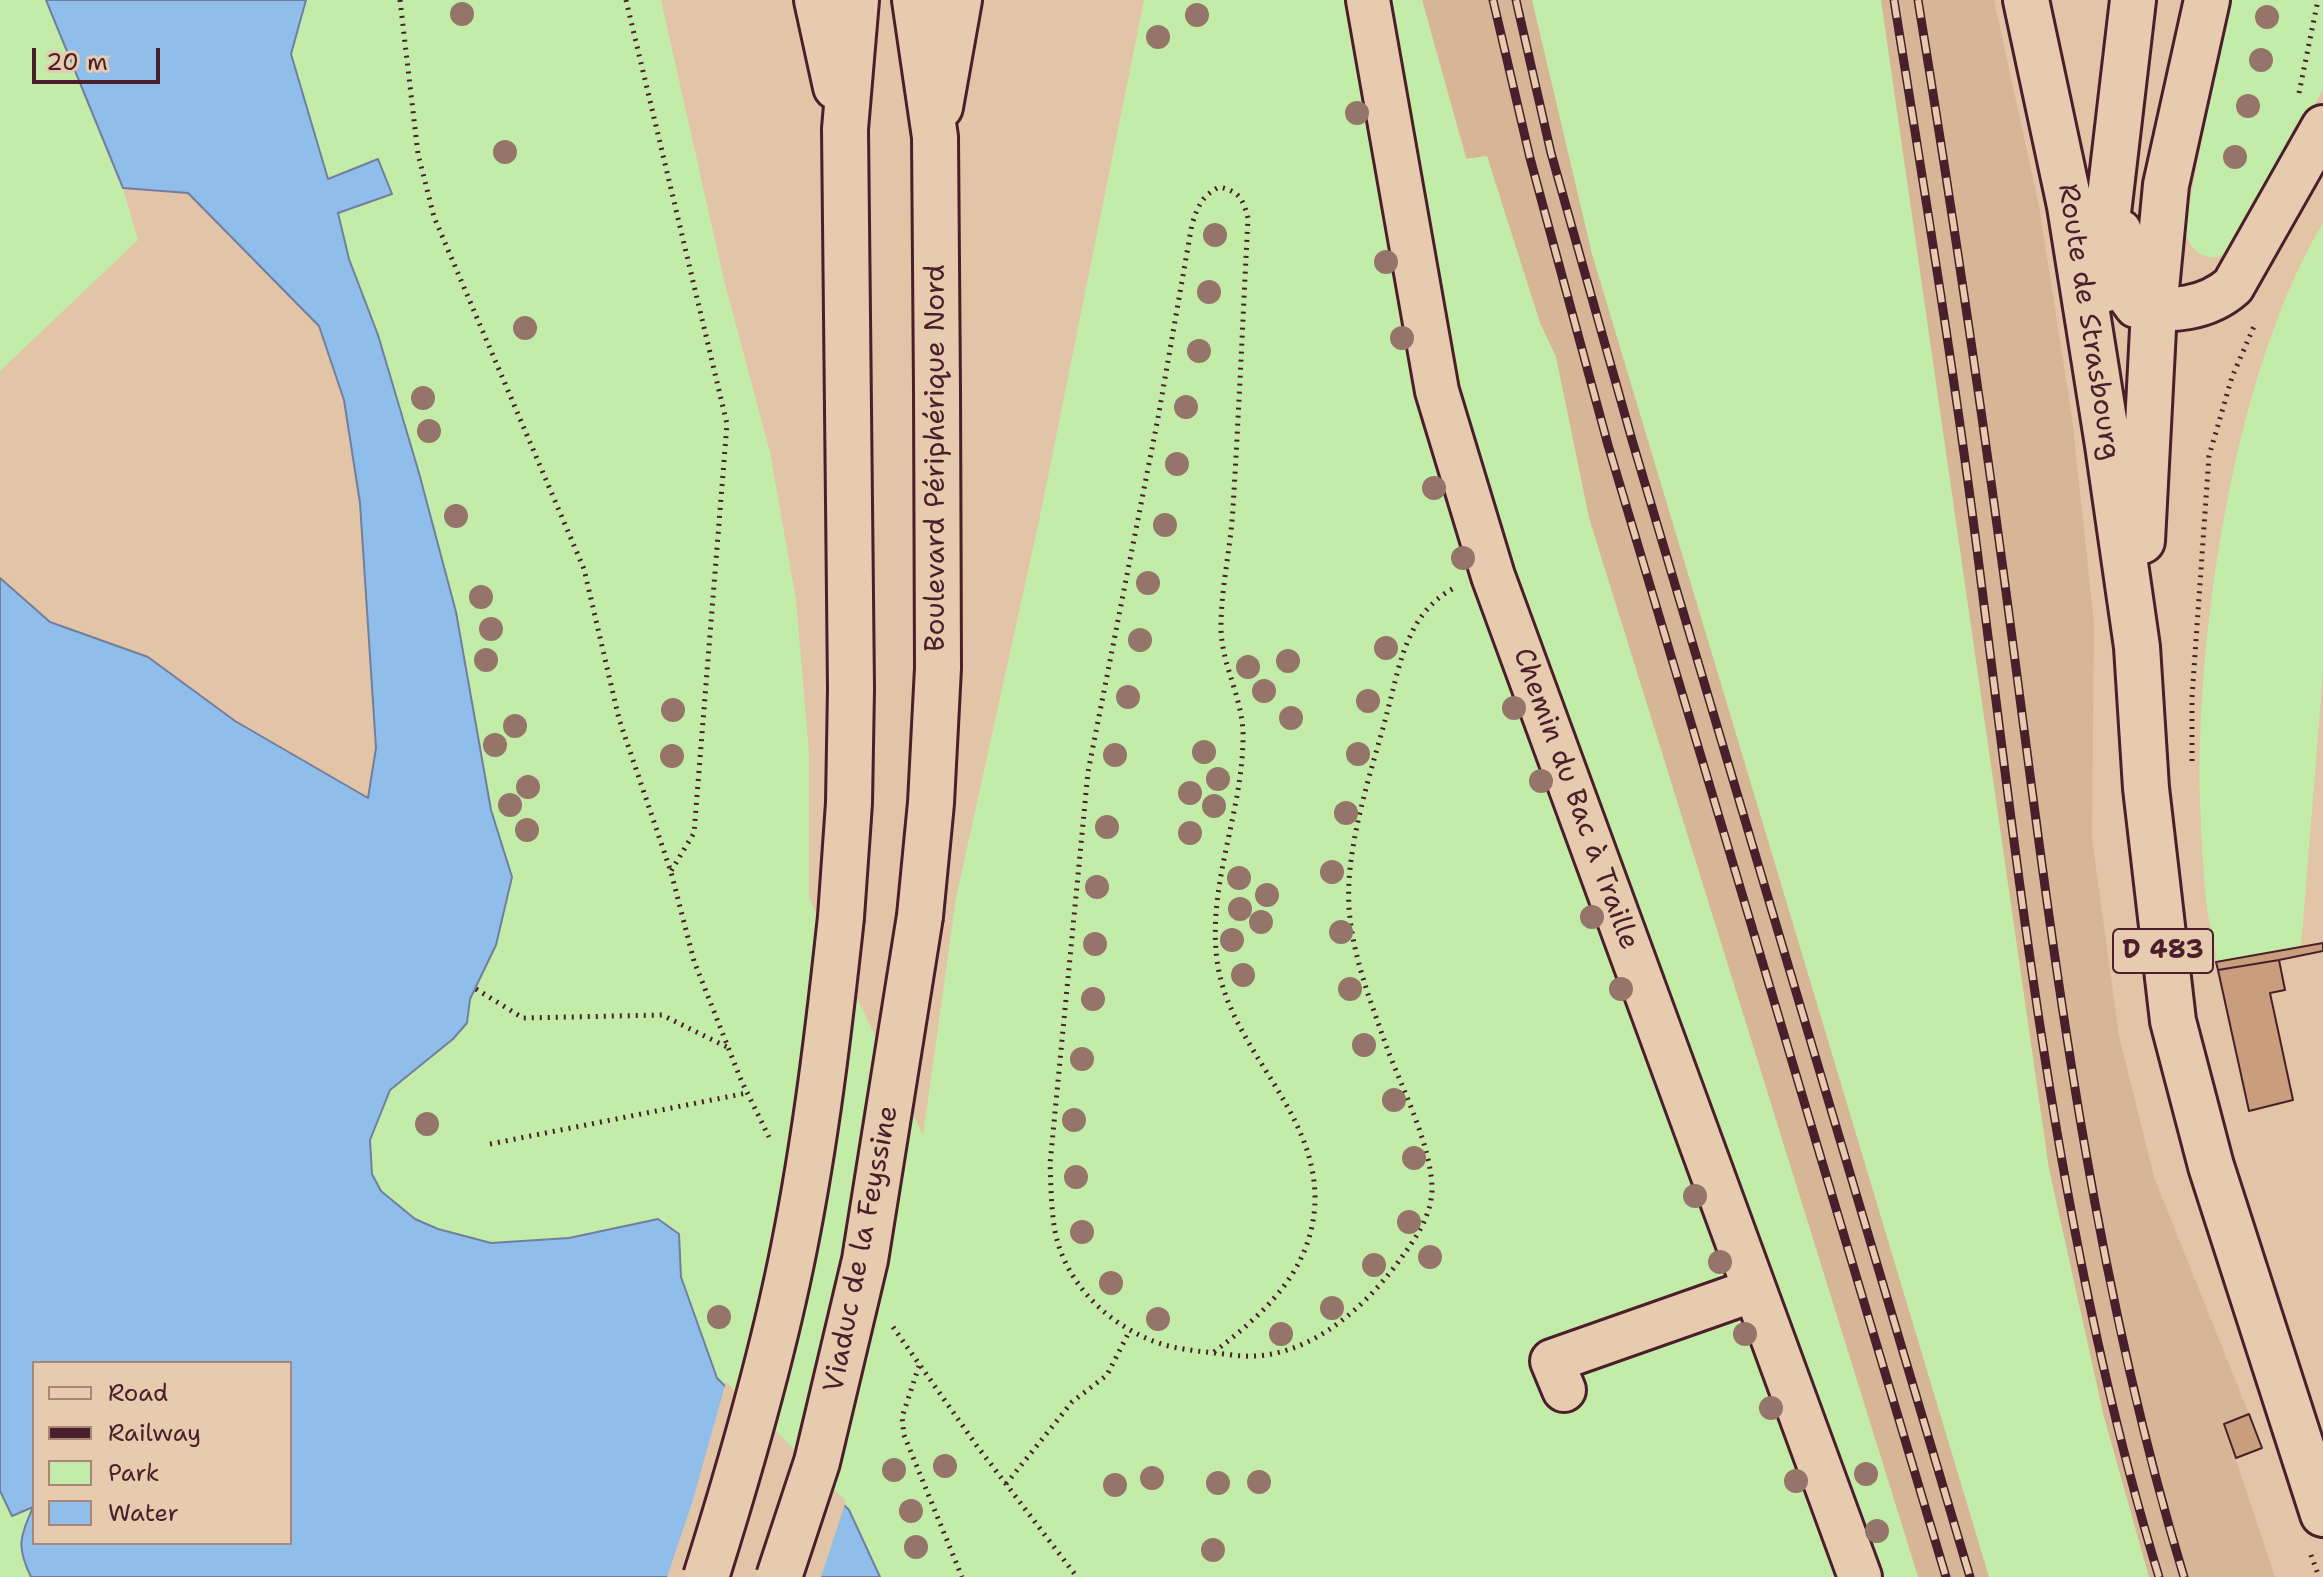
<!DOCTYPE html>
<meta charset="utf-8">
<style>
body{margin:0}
#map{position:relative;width:2323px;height:1577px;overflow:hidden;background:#e2c4a6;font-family:"Shantell Sans",sans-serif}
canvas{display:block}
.legend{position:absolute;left:32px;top:1361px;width:260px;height:184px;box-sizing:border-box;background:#e6cbae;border:2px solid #a8867a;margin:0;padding:10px 14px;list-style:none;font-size:24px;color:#4a1f2b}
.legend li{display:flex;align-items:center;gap:16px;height:40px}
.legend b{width:40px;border:2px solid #a8867a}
.scale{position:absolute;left:32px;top:48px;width:128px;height:36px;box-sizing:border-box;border:4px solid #4a1f2b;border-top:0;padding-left:10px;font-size:24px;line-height:28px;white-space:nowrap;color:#4a1f2b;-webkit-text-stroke:6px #e6cbae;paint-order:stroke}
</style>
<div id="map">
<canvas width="2323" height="1577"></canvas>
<ul class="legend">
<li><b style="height:10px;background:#e6cbae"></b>Road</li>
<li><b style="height:10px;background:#4a1f2b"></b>Railway</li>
<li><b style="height:22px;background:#c3eca8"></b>Park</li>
<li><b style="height:22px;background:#8fbeea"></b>Water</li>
</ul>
<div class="scale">20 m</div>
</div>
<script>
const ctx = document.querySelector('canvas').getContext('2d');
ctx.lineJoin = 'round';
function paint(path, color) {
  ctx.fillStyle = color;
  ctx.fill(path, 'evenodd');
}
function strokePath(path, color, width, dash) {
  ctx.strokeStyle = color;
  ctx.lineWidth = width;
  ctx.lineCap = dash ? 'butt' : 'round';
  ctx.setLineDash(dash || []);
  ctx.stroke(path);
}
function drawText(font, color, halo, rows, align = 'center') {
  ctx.font = font + ' "Shantell Sans",sans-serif';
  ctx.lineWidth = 7;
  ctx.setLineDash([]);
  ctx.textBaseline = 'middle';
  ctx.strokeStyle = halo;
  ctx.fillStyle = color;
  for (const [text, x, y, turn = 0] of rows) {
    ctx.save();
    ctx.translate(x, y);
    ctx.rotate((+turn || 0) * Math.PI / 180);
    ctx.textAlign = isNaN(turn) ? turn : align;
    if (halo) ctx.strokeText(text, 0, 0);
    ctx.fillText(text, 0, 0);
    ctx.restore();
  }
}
const built = new Path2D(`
 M1422,0H1994L2039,206L2072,417L2094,623L2092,838L2119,1036L2154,1177L2249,1414L2224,1424L2275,1577H1918L1589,518L1556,357L1540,323L1486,156L1467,159Z`);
const green = new Path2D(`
 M0,0H46L123,188L138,240L0,371Z
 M306,0H661L724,280L770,452L796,600L809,752V898L923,1135L956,898L1040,516L1144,0H1422L1466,159L1487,156L1540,323L1556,357L1589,518L1918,1577H880L849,1510L717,1378L681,1277L679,1234L491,1243L438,1229L415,1219L381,1191L372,1174L370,1140L390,1090L453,1039L467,1023L470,999L512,877L491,810L419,473L378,335L349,259L338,212L391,194L367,165L328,179L291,54Z
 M1532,0H1881L2049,1169L2104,1417L2149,1577H1989L1592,254Z
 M2229,0H2323V90L2234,247C2213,267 2193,256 2184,231Z
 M2323,223V673L2301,947L2216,962C2216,944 2209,926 2207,908C2203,873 2201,836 2200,799C2196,630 2235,368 2323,223Z
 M0,1491L12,1516L33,1506C20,1538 16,1545 31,1577H0Z`);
const water = new Path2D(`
 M46,0H306L291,54L328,179L378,159L392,194L338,213L349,259L378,335L419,473L456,612L491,810L512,877L496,945L470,999L467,1023L453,1039L390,1090L370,1140L372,1174L381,1191L415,1219L438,1229L491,1243L569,1238L658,1219L679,1234L681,1277L717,1378L849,1510L880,1577H31C16,1546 20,1538 33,1507L12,1516L0,1491V578L50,622L148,657L235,721L368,798L376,748L360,503L344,400L319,326L188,193L123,188ZM34,1363H290V1543H34Z`);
const pier = new Path2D(`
 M726,1382L846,1501L821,1577H667L692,1503Z`);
const building = new Path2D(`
 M2323,943V951L2279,960L2218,970L2216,962Z
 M2279,960L2285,990L2270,993L2293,1100L2249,1111L2218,970Z
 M2249,1414L2262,1448L2236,1458L2224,1424Z`);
const path = new Path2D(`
 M400,0L418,154L434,217L584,569L619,719L671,872L694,961L741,1080L769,1137
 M626,0L727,424L694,833L671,871
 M2299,93L2318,0
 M2192,761V697L2209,456L2232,377L2255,324
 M476,989L523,1018L662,1015L727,1047
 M490,1144L747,1093
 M893,1327L977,1446L1077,1577
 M1214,1352C1265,1313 1315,1268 1315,1197C1314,1106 1228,1047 1217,960C1207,883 1244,810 1243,733C1242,696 1221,664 1221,627C1221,587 1231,547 1233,507C1239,411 1243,314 1248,218C1243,199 1239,191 1219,187C1202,196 1198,206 1192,224L1158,418L1088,772L1050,1164C1051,1186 1051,1209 1055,1231C1065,1285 1113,1330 1165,1345C1187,1351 1209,1352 1232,1355C1304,1365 1366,1308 1404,1254C1418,1235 1432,1213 1432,1188C1431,1145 1402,1088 1387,1048C1372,1005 1355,963 1350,918C1342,855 1371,774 1387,713C1400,665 1406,614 1454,588
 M919,1366L902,1417L904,1435L962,1577
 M1006,1484L1072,1402L1107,1375L1130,1330
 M2311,1555L2319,1577`);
const minor = new Path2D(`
 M1368,0L1437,391L1493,576L1860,1577
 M2120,231L2125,291L2136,306C2171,313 2207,309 2233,286L2323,127
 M1564,1390L1552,1361L1754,1290`);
const major = new Path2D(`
 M2026,0L2070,206L2108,445L2137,647L2146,788L2173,1021L2211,1166L2323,1514
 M2103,290L2102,264L2133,0
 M2142,541L2154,310L2166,185L2207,0`);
const highway = new Path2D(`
 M817,0L836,87
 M915,0L935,137L937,390L938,668L931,803L920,916
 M940,107L959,0
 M841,917L849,803L851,689L845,129L856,0`);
const rail = new Path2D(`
 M1493,0L1530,158L1608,445L1946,1577
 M1516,0L1551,153L1632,440L1970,1577
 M1894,0C1924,188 1955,376 1979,565C2022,904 2059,1249 2159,1577
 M1918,0C1953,215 1985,429 2013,645C2054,958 2092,1274 2184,1577`);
const highwayBridge = new Path2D(`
 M706,1577C740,1469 772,1359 794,1248C816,1138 829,1028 841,917
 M779,1577L817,1462L865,1260L920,916`);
const trees = [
 [462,14],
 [1197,15],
 [2267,17],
 [1158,37],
 [2261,60],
 [2248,106],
 [1357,113],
 [505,152],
 [2235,157],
 [1215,235],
 [1386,262],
 [1209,292],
 [525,328],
 [1402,338],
 [1199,351],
 [423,398],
 [1186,407],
 [429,431],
 [1177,464],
 [1434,488],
 [456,516],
 [1165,525],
 [1463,558],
 [1148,583],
 [481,597],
 [491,629],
 [1140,640],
 [1386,648],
 [486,660],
 [1288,661],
 [1248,667],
 [1264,691],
 [1128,697],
 [1368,701],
 [1514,708],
 [673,710],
 [1291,718],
 [515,726],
 [495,745],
 [1204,752],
 [1358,754],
 [1115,755],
 [672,756],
 [1218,779],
 [1541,781],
 [528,787],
 [1190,793],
 [510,805],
 [1214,806],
 [1346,813],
 [1107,827],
 [527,830],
 [1190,833],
 [1332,872],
 [1239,878],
 [1097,887],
 [1267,895],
 [1240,909],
 [1592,917],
 [1261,922],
 [1341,932],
 [1232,940],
 [1095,944],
 [1243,975],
 [1350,989],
 [1621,989],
 [1093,999],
 [1364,1045],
 [1082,1059],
 [1394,1100],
 [1074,1120],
 [427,1124],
 [1414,1158],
 [1076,1177],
 [1695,1196],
 [1409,1222],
 [1082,1232],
 [1430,1257],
 [1720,1262],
 [1374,1265],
 [1111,1283],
 [1332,1308],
 [719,1317],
 [1158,1319],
 [1281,1334],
 [1745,1334],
 [1771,1408],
 [945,1466],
 [894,1470],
 [1866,1474],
 [1152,1478],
 [1796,1481],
 [1259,1482],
 [1218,1483],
 [1115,1485],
 [911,1511],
 [1877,1531],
 [916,1547],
 [1213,1550]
];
const shields = [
 [2163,951,100]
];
const shieldNames = [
 ["D 483",2163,951]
];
const streetNames = [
 ["Route de Strasbourg",2088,322,81],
 ["Boulevard Périphérique Nord",937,458,-90],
 ["Chemin du Bac à Traille",1575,799,70],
 ["Viaduc de la Feyssine",862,1249,-79]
];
paint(built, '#d7b698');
paint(green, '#c3eca8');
paint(water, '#8fbeea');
strokePath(water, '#737e9e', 2);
paint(pier, '#e2c4a6');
paint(building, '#c89e7d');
strokePath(building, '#4a1f2b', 2);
strokePath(minor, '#4a1f2b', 48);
strokePath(major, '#4a1f2b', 50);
strokePath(highway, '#4a1f2b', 50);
strokePath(path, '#4a1f2b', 5, [2, 6]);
strokePath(minor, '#e6cbae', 42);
strokePath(major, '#e6cbae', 44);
strokePath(highway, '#e6cbae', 44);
strokePath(rail, '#4a1f2b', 9);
strokePath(rail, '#e6cbae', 6, [18]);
strokePath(highwayBridge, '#4a1f2b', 50, []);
strokePath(highwayBridge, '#e6cbae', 44);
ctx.fillStyle = '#95756a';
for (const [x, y] of trees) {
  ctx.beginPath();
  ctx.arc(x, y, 12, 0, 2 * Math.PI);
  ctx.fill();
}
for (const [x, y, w] of shields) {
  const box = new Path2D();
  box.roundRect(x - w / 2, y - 22, w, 44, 6);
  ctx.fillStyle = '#e6cbae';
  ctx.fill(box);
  strokePath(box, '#4a1f2b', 2);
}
drawText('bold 26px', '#4a1f2b', null, shieldNames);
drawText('28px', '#4a1f2b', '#e6cbae', streetNames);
</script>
